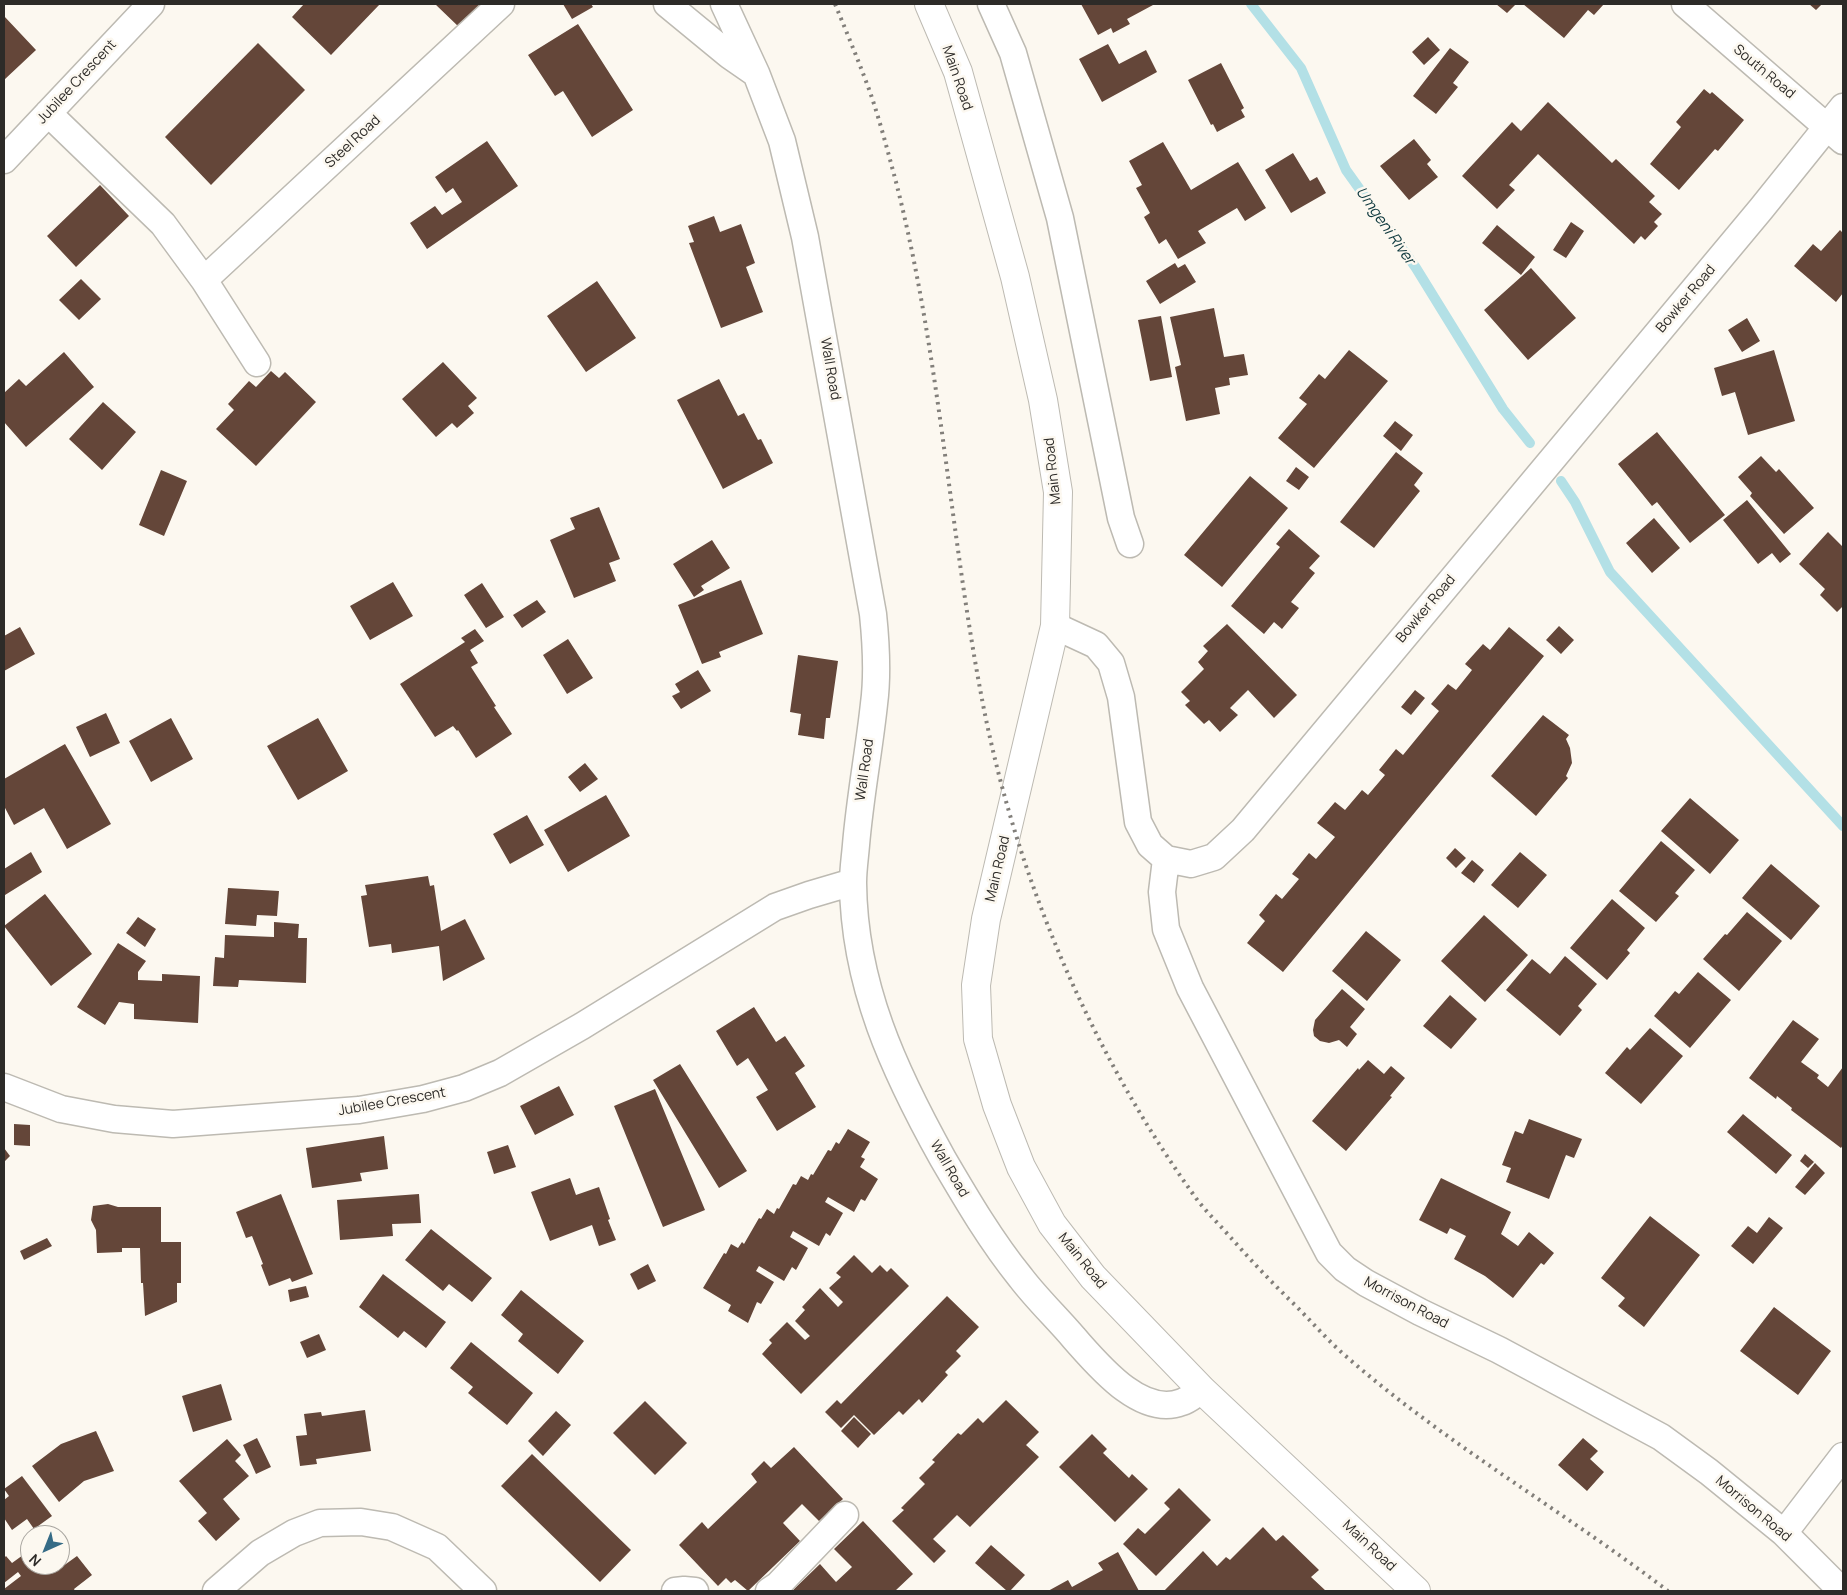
<!DOCTYPE html>
<style>
body{margin:0}
#map{position:relative;width:1847px;height:1595px;overflow:hidden;background:#fcf8f0;font-family:Manrope,sans-serif}
canvas{display:block}
.frame{position:absolute;inset:0;border:5px solid #2d2b28;pointer-events:none}
.north{position:absolute;left:20px;top:1525px;width:50px;height:50px;box-sizing:border-box;background:#fcf8f0;border:1px solid #a9a6a0;border-radius:50%;rotate:224deg;font-size:14px;font-weight:700;line-height:20px;text-align:center;color:#2d2b28}
.north::after{content:'';display:block;margin:auto;width:18px;height:22px;background:#356b86;clip-path:polygon(50% 0,100% 100%,50% 72%,0 100%)}
</style>
<div id="map">
<canvas width="1847" height="1595"></canvas>
<div class="frame"></div>
<div class="north">N</div>
</div>
<script>
const ctx = document.querySelector('canvas').getContext('2d');
ctx.lineJoin = 'round';
function strokePath(path, color, width, dash) {
  ctx.strokeStyle = color;
  ctx.lineWidth = width;
  ctx.lineCap = dash ? 'butt' : 'round';
  ctx.setLineDash(dash || []);
  ctx.stroke(path);
}
function paint(path, color) {
  ctx.fillStyle = color;
  ctx.fill(path, 'evenodd');
}
function drawText(font, color, halo, rows, align = 'center') {
  ctx.font = font + ' Manrope,sans-serif';
  ctx.lineWidth = 5;
  ctx.setLineDash([]);
  ctx.textBaseline = 'middle';
  ctx.strokeStyle = halo;
  ctx.fillStyle = color;
  for (const [text, x, y, turn = 0] of rows) {
    ctx.save();
    ctx.translate(x, y);
    ctx.rotate((+turn || 0) * Math.PI / 180);
    ctx.textAlign = isNaN(turn) ? turn : align;
    if (halo) ctx.strokeText(text, 0, 0);
    ctx.fillText(text, 0, 0);
    ctx.restore();
  }
}
const stream = new Path2D(`
 M1251,4L1301,68L1346,170L1416,268L1503,409L1530,443
 M1561,481L1575,502L1610,572L1843,826`);
const building = new Path2D(`
 M304,4H380L331,55L292,17Z
 M435,4H484L460,28Z
 M563,4H591L593,7L572,19Z
 M1081,4H1152L1153,5L1127,19L1130,24L1113,33L1111,28L1098,35Z
 M1496,4H1516L1507,13Z
 M1523,4H1604L1594,15L1588,10L1564,38Z
 M1809,4H1822L1816,10Z
 M4,16L36,50L4,80Z
 M578,24L633,110L592,137L563,91L555,96L528,55Z
 M1428,37L1440,50L1424,65L1412,52Z
 M258,43L305,90L211,185L165,137Z
 M1108,44L1119,64L1146,50L1157,72L1102,102L1079,59Z
 M1450,48L1469,62L1453,83L1458,87L1436,114L1413,96Z
 M1221,63L1244,108L1241,110L1245,117L1217,132L1213,124L1211,125L1188,80Z
 M1704,89L1710,94L1712,92L1744,120L1718,151L1715,149L1679,190L1650,164L1681,127L1676,122Z
 M1548,102L1612,163L1616,159L1655,196L1649,202L1662,214L1654,222L1658,226L1645,240L1641,236L1634,244L1538,154L1509,185L1515,190L1497,209L1462,176L1512,122L1521,131Z
 M1414,139L1431,160L1427,164L1438,177L1409,200L1380,166Z
 M487,141L518,186L427,249L410,223L435,206L442,215L462,202L453,188L446,193L435,177Z
 M1163,142L1191,190L1238,162L1266,208L1245,221L1237,208L1198,231L1206,243L1178,259L1166,239L1159,244L1144,217L1150,213L1136,188L1142,185L1129,161Z
 M1293,153L1310,181L1317,177L1326,193L1291,213L1265,170Z
 M100,185L129,216L76,267L47,236Z
 M714,216L720,232L741,224L755,263L746,267L763,312L721,328L689,243L694,242L688,226Z
 M1571,222L1584,231L1566,258L1553,250Z
 M1497,225L1535,257L1521,275L1482,243Z
 M1840,230L1843,233V293L1836,302L1794,266L1813,244L1821,251Z
 M1175,263L1178,268L1185,264L1196,282L1160,304L1146,281Z
 M1531,268L1576,318L1528,360L1484,310Z
 M81,279L101,299L79,320L59,300Z
 M597,281L636,338L586,372L547,316Z
 M1214,308L1224,357L1244,354L1248,375L1229,378L1230,385L1215,388L1220,414L1186,421L1175,367L1181,365L1170,317Z
 M1161,316L1172,377L1150,381L1138,320Z
 M1747,318L1760,341L1742,352L1728,330Z
 M1349,350L1388,381L1314,468L1278,438L1307,404L1299,398L1319,374L1325,379Z
 M1774,350L1795,421L1748,435L1735,392L1722,396L1714,368Z
 M64,352L94,387L26,447L4,422V393L19,379L26,386Z
 M443,362L477,398L468,406L474,413L457,428L452,423L436,437L402,399Z
 M271,371L279,378L285,372L316,402L256,466L216,429L234,410L228,404L249,381L256,387Z
 M719,379L738,416L744,413L758,440L761,439L773,463L723,489L677,400Z
 M103,402L136,432L102,470L69,439Z
 M1395,421L1413,435L1401,451L1383,436Z
 M1657,432L1725,515L1690,543L1657,502L1652,506L1618,464Z
 M1396,452L1423,473L1414,485L1420,491L1374,548L1340,522Z
 M1761,456L1776,472L1779,469L1814,508L1784,534L1750,496L1752,493L1738,477Z
 M1296,467L1309,477L1299,490L1286,481Z
 M161,470L187,481L164,536L139,525Z
 M1250,476L1288,508L1222,587L1184,555Z
 M1747,500L1791,554L1780,563L1772,553L1758,564L1723,520Z
 M599,507L620,559L609,563L616,581L574,598L550,540L575,529L570,518Z
 M1654,518L1680,548L1652,573L1626,543Z
 M1289,529L1320,556L1309,568L1315,573L1291,602L1299,608L1282,629L1274,622L1264,634L1231,606L1280,547L1276,544Z
 M1828,532L1843,547V606L1837,612L1820,595L1825,589L1799,564Z
 M712,540L730,568L701,586L704,590L694,597L673,564Z
 M741,580L763,634L719,652L721,657L702,664L678,605Z
 M393,582L413,616L370,640L350,606Z
 M482,583L504,617L486,628L464,595Z
 M537,600L546,612L522,628L513,615Z
 M1227,624L1297,695L1274,718L1248,690L1230,708L1238,715L1220,732L1209,720L1204,724L1185,705L1190,701L1181,692L1204,669L1198,662L1208,651L1203,646Z
 M1559,626L1574,640L1561,654L1546,640Z
 M20,627L35,654L4,671V636Z
 M1509,627L1544,656L1283,972L1247,943L1265,921L1259,915L1276,894L1282,899L1299,879L1292,874L1309,853L1316,859L1335,837L1317,823L1335,802L1345,810L1362,790L1368,795L1385,775L1379,770L1396,749L1403,755L1439,711L1431,704L1448,684L1456,690L1472,670L1465,664L1483,644L1490,650Z
 M475,629L484,641L470,650L478,663L471,667L496,706L494,707L512,734L476,758L458,730L457,731L453,726L435,737L400,684L465,642L461,638Z
 M568,639L593,678L567,694L543,655Z
 M798,655L838,661L830,718H826L824,739L798,735L801,714L790,712Z
 M698,670L711,691L681,709L672,696L680,692L675,684Z
 M1415,690L1425,698L1411,715L1401,707Z
 M106,713L120,743L90,757L76,727Z
 M1543,715L1569,735L1566,739L1570,748L1572,763L1566,776L1568,778L1536,816L1491,776Z
 M171,718L193,759L151,782L129,741Z
 M318,718L348,771L298,800L267,746Z
 M65,744L111,824L67,849L44,808L14,825L4,806V779Z
 M585,763L598,779L580,792L568,777Z
 M606,795L630,836L568,872L544,830Z
 M1690,798L1739,840L1710,874L1661,831Z
 M527,815L544,845L510,864L493,834Z
 M1661,841L1695,870L1675,893L1679,896L1656,922L1619,891Z
 M1455,848L1466,858L1456,868L1446,858Z
 M31,852L42,872L5,895L4,869Z
 M1520,852L1547,875L1518,908L1491,885Z
 M1472,860L1484,870L1474,883L1461,873Z
 M1771,864L1820,906L1791,940L1742,898Z
 M428,876L430,886L434,885L441,931L465,919L485,959L443,981L439,946L392,953L391,944L369,947L361,896L367,895L365,885Z
 M228,888L279,891L277,916L257,915L256,926L225,924Z
 M45,894L92,954L51,986L4,926Z
 M1612,899L1645,928L1627,950L1630,953L1607,980L1570,948Z
 M1747,912L1782,941L1739,991L1703,959L1725,934L1727,935Z
 M1484,915L1528,955L1485,1002L1441,961Z
 M138,917L156,929L145,947L126,933Z
 M274,922L299,924L298,938H307L306,983L239,980L238,987L213,986L215,957L224,958L225,935L274,937Z
 M1366,931L1401,960L1367,1001L1332,971Z
 M118,943L146,961L138,972V980L162,981V974L200,976L198,1023L134,1019V1004L119,1002L105,1025L77,1007Z
 M1565,956L1597,984L1578,1006L1582,1010L1560,1036L1506,990L1532,959L1550,974Z
 M1698,972L1731,1000L1690,1048L1654,1016L1675,991L1679,994Z
 M1342,989L1365,1009L1350,1027L1357,1034L1347,1047L1339,1040L1329,1043L1320,1041L1314,1036L1313,1030L1315,1020Z
 M1450,995L1477,1019L1451,1049L1423,1026Z
 M754,1007L776,1042L785,1036L805,1066L795,1073L816,1107L777,1131L756,1097L768,1090L748,1058L737,1066L716,1031Z
 M1793,1020L1819,1039L1801,1062L1819,1075L1817,1078L1828,1087L1843,1067V1145L1841,1148L1791,1110L1792,1108L1777,1096L1776,1099L1749,1078Z
 M1650,1028L1683,1056L1641,1104L1605,1073L1627,1047L1630,1050Z
 M1368,1060L1384,1074L1391,1066L1405,1078L1390,1096L1392,1097L1346,1151L1312,1121L1358,1068L1359,1070Z
 M680,1064L747,1171L719,1188L653,1080Z
 M559,1086L574,1115L535,1135L520,1106Z
 M655,1089L705,1210L663,1227L614,1106Z
 M1743,1114L1792,1155L1776,1174L1727,1132Z
 M1529,1119L1582,1139L1574,1158L1566,1155L1549,1199L1506,1182L1511,1168L1502,1165L1515,1131L1523,1134Z
 M14,1124L30,1125V1146L14,1145Z
 M848,1129L870,1142L861,1157L865,1159L860,1167L878,1179L865,1201L861,1199L854,1212L828,1197L825,1202L843,1213L830,1236L826,1233L819,1246L793,1231L790,1237L808,1248L796,1270L792,1267L784,1281L759,1266L756,1271L774,1282L761,1304L757,1302L748,1323L728,1311L731,1305L703,1288L724,1253L726,1254L731,1244L738,1248L742,1242L744,1244L759,1218L761,1219L767,1209L774,1214L777,1208L779,1209L793,1184L796,1185L801,1176L808,1180L811,1174L813,1175L828,1150L831,1151L836,1142L839,1144Z
 M384,1136L388,1169L360,1173L362,1181L312,1188L306,1148Z
 M508,1145L516,1167L494,1174L487,1152Z
 M4,1148L10,1156L4,1162Z
 M1805,1154L1814,1162L1808,1168L1800,1161Z
 M1815,1163L1825,1173L1805,1195L1795,1187Z
 M570,1178L576,1195L599,1187L610,1219L608,1220L616,1240L599,1246L592,1225L550,1241L531,1192Z
 M1441,1178L1511,1212L1501,1234L1518,1246L1529,1232L1554,1253L1544,1265L1541,1263L1513,1298L1485,1276L1454,1259L1466,1236L1450,1228L1447,1234L1419,1220Z
 M281,1194L313,1274L292,1282L290,1278L269,1286L261,1265L263,1264L252,1236L246,1238L236,1212Z
 M419,1194L421,1223L392,1224L393,1236L340,1240L337,1200Z
 M108,1204L118,1207H161V1242H181V1283H177V1302L145,1316L143,1283H141L140,1248H122V1252L97,1253L96,1230L91,1220L93,1206Z
 M1650,1216L1700,1255L1644,1327L1618,1306L1625,1298L1601,1278Z
 M1769,1217L1783,1228L1753,1264L1731,1246L1748,1226L1757,1233Z
 M431,1229L492,1278L472,1302L449,1284L443,1291L405,1260Z
 M47,1238L52,1246L24,1260L20,1251Z
 M854,1255L872,1273L880,1265L887,1272L891,1268L909,1286L801,1394L762,1354L772,1343L769,1340L787,1322L805,1340L810,1336L795,1321L805,1310L802,1307L820,1288L838,1307L843,1302L829,1288L841,1277L836,1273Z
 M648,1264L656,1281L638,1290L630,1274Z
 M383,1274L446,1322L426,1348L404,1331L398,1338L359,1307Z
 M306,1286L309,1297L290,1302L288,1290Z
 M521,1290L584,1341L558,1374L518,1341L523,1334L501,1315Z
 M947,1296L979,1327L956,1351L961,1356L945,1372L948,1375L922,1403L919,1399L903,1415L899,1411L874,1435L854,1415L841,1428L825,1412L837,1400L841,1404Z
 M1774,1307L1831,1351L1798,1395L1740,1351Z
 M319,1334L326,1350L307,1358L300,1342Z
 M471,1342L533,1393L507,1425L468,1393L473,1387L450,1368Z
 M221,1384L232,1420L193,1432L182,1396Z
 M1006,1400L1039,1432L1026,1445L1039,1457L970,1527L957,1515L933,1539L946,1551L934,1563L892,1521L904,1510L901,1508L925,1484L919,1478L935,1462L932,1460L958,1433L961,1435L978,1418L983,1423Z
 M645,1401L687,1443L655,1475L613,1433Z
 M365,1410L371,1451L316,1459L317,1464L300,1466L296,1436L307,1435L304,1414L321,1412L322,1416Z
 M556,1411L571,1425L543,1456L528,1441Z
 M854,1417L871,1434L858,1448L841,1431Z
 M96,1431L114,1471L84,1481L59,1502L32,1466L61,1444Z
 M1092,1434L1107,1449L1103,1453L1129,1478L1132,1474L1148,1489L1115,1522L1059,1467Z
 M257,1438L271,1467L256,1474L243,1445Z
 M1583,1438L1598,1451L1590,1459L1604,1472L1587,1491L1558,1465Z
 M227,1439L241,1455L235,1461L249,1476L223,1499L240,1519L216,1541L198,1521L207,1513L179,1481Z
 M794,1447L843,1499L819,1521L802,1504L783,1523L800,1541L748,1591L735,1580L731,1583L726,1578L718,1586L679,1545L702,1522L708,1529L756,1483L757,1482L751,1474L764,1461L771,1468Z
 M532,1454L631,1550L600,1582L501,1486Z
 M22,1476L52,1516L34,1529L27,1519L12,1530L4,1518V1500L9,1496L4,1489Z
 M1179,1488L1211,1520L1156,1576L1123,1544L1138,1528L1145,1534L1170,1509L1164,1503Z
 M863,1521L913,1574L895,1591H792L820,1564L836,1582L852,1567L834,1549Z
 M1263,1527L1276,1541L1283,1535L1319,1570L1311,1577L1326,1591H1164L1203,1551L1217,1566L1226,1557L1230,1560Z
 M991,1545L1025,1575L1010,1591H1007L975,1563Z
 M30,1550V1565H55L59,1569L77,1556L92,1575L74,1589L75,1591H4V1589L21,1576L18,1572L4,1583V1558L6,1556L12,1563Z
 M1118,1552L1139,1591H1048L1068,1580L1072,1587L1103,1570L1098,1563Z`);
const street = new Path2D(`
 M667,4L729,55L755,73
 M724,4L756,73L782,141L805,237L873,614C876,643 878,674 874,704C869,751 860,797 856,845C855,857 853,870 853,883C854,985 894,1071 943,1159C967,1200 991,1241 1021,1278C1037,1299 1057,1318 1074,1338C1098,1365 1141,1418 1182,1402C1189,1400 1195,1394 1202,1390
 M991,4L1013,53L1060,218L1121,518L1130,544
 M1685,4L1843,141
 M48,113L163,224L204,280L257,363
 M4,160L151,4
 M204,280L501,4
 M1055,626L1096,645L1111,663L1121,697L1138,822L1150,845L1166,859L1191,864L1214,857L1243,830L1761,209L1843,107
 M1166,859L1162,892L1166,929L1190,988L1329,1253L1345,1269L1366,1283L1420,1312L1499,1350L1661,1437L1709,1472L1784,1533L1842,1591
 M4,1087L61,1109L114,1119L173,1124L359,1110L423,1099L464,1088L500,1073L582,1026L775,907L809,895L853,882
 M1784,1533L1843,1456
 M216,1591L260,1553L294,1533L320,1523L361,1522L392,1527L437,1547L483,1591
 M675,1591L684,1590L695,1591
 M769,1591L778,1585L845,1515`);
const secondary = new Path2D(`
 M929,4L958,72L1015,277L1043,400L1058,492L1055,626L986,919L976,985L978,1039L997,1105L1021,1167L1052,1224L1093,1277L1202,1390L1416,1591`);
const rail = new Path2D(`
 M835,4C847,33 859,62 870,92C880,121 888,152 896,182C939,350 949,524 981,694C1014,871 1088,1047 1193,1194C1202,1207 1213,1218 1224,1230C1247,1256 1270,1281 1295,1305C1313,1323 1329,1342 1348,1358C1448,1445 1563,1511 1668,1591`);
const streetNames = [
 ["South Road",1764,72,40],
 ["Main Road",957,78,71],
 ["Jubilee Crescent",77,82,-47],
 ["Steel Road",353,142,-43],
 ["Bowker Road",1686,299,-50],
 ["Wall Road",830,369,80],
 ["Main Road",1053,471,-96],
 ["Bowker Road",1426,609,-50],
 ["Wall Road",865,770,-82],
 ["Main Road",998,869,-77],
 ["Jubilee Crescent",392,1102,-10],
 ["Wall Road",949,1169,60],
 ["Main Road",1082,1261,51],
 ["Morrison Road",1406,1303,28],
 ["Morrison Road",1753,1509,40],
 ["Main Road",1369,1546,43]
];
const waterNames = [
 ["Umgeni River",1385,226,55]
];
strokePath(stream, '#b3e0e6', 10);
paint(building, '#644639');
strokePath(street, '#bdbab2', 29);
strokePath(secondary, '#bdbab2', 30);
strokePath(street, '#fff', 26);
strokePath(secondary, '#fff', 28);
strokePath(rail, '#827f7a', 4, [2.5, 5]);
drawText('14px', '#2d2b28', '#fcf8f0', streetNames);
drawText('italic 15px', '#0d383d', '#fcf8f0', waterNames);
</script>
